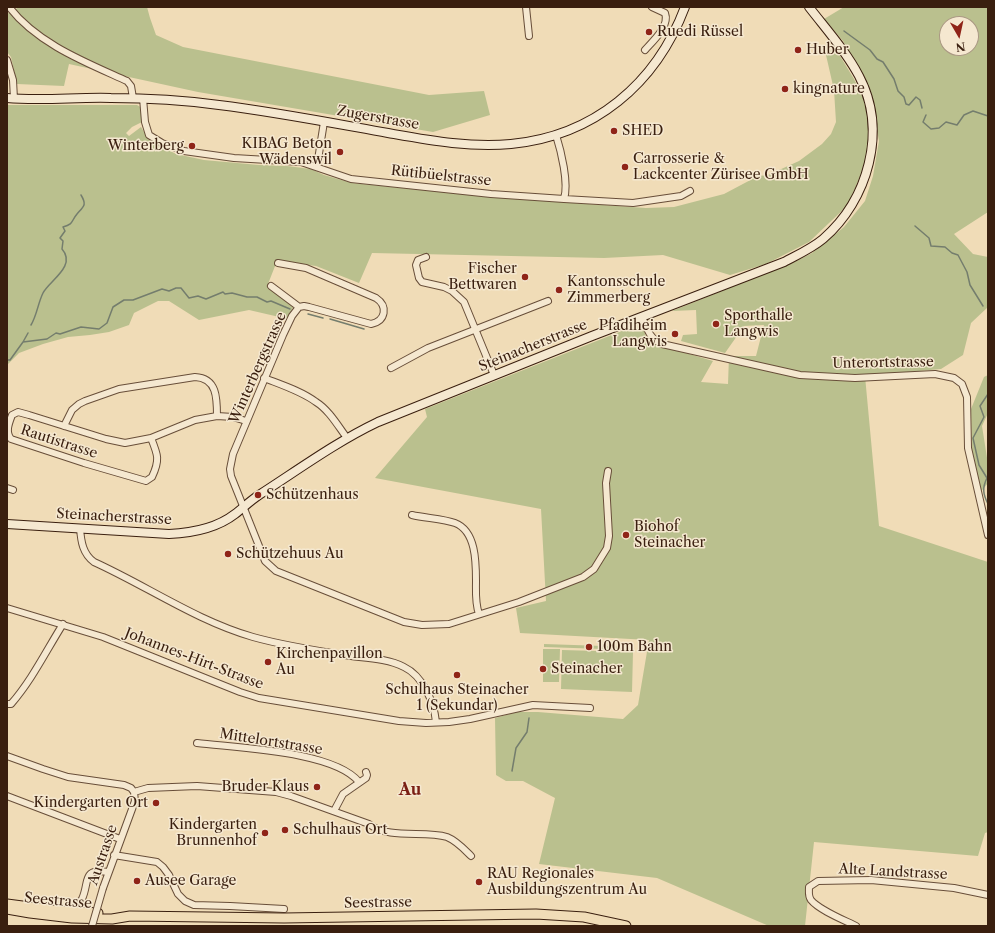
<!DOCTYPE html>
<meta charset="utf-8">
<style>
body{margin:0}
#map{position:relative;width:995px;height:933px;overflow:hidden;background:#f0dcb7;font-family:"Libre Caslon Text",serif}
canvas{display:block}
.frame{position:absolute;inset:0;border:8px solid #3a1f0f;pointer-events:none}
.north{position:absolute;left:939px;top:16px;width:40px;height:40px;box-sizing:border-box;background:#f5e8d0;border:1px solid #aa9883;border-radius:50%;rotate:171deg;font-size:11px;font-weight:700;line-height:16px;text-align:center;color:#3a1f0f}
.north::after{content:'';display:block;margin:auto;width:14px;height:18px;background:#8f2418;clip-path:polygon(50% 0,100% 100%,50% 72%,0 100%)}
</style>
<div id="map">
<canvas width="995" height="933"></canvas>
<div class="frame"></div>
<div class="north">N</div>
</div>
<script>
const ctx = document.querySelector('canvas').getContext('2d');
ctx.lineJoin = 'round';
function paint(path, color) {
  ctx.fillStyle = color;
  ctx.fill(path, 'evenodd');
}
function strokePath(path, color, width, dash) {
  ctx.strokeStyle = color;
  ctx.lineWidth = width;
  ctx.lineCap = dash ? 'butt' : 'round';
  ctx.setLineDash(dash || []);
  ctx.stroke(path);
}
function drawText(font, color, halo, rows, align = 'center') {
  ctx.font = font + ' "Libre Caslon Text",serif';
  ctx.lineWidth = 3;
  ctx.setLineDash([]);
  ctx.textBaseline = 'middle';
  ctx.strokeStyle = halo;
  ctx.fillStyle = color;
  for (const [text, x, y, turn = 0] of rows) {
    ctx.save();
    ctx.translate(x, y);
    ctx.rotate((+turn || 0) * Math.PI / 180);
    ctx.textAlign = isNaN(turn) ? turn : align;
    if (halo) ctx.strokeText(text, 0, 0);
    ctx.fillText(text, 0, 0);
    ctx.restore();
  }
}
const green = new Path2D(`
 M19,7L62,8L147,7L150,18L156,35L183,47L429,95L484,91L490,115L433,132L198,92L69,64L64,86L17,84L11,57L7,52V14Z
 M844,7H988V212L954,234L973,254L988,257V307L971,323L963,355L941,369L865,376L879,526L988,562V832L985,833L978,856L814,842L805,926H769L657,878L539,864L555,798L523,781H506L496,775L495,718L517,712H538L623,719L638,705L649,640L520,633L516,608L546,601L541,509L375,478L427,417L425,409L637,325L643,327L646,337L652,343L713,361L701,382L728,384L729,356H756L764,325L744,326L725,353L681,341L683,335L697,334L696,310L672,311L794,262L812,253L844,227L865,201L873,176L879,141L873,109L861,76L843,41L824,19ZM947,24H971V48H947Z
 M834,46L854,79L869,110L868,157L848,205L809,242L766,264L730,275L663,255L604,258L372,253L359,283L316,266L277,261L268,284L294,305L288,319L249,310L199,320L169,301H158L134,313L129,325L109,332L90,335L68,337L43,344L19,353L7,365V105H137L142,108V122L132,127L126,133L129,136L141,127L149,140L176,154L204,160L259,165L287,166L311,169L324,175L352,183L502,198L646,208L674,207L724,194L758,176L768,175L799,161L822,144L831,134L836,122L834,90L826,55Z
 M988,375V413L982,426L988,464V483L979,494L972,461L971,409L984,377Z
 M544,644L633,647V650L544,647Z
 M543,649H560L559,682H543Z
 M562,650L633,652L632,692L561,689Z`);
const stream = new Path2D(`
 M844,31L870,50L877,59L883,62L894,79L898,91L904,97L906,104L909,105L916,97L920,100L922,108
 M926,115L923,122L931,129L939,128L946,122L957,125L964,115L973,111L988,116
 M915,226L929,238L931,246L945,247L952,253L958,255L967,272L970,285L983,306
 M308,314L323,318
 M330,319L364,329
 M31,325C37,315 38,303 43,293C49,281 77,266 62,249L63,241L60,238L65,231L63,227C74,224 71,221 77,214C84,206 87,205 81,195
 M23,342L47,339L56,333L60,334L81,327L99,329L107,323L113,307L124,300H133L162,289L169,291L176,288H181L189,298L198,296L206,299L223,292L225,294L232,293L247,297H257L267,302L271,301L290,309
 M7,360H10L23,342L28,333
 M988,394L980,406L984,417L973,438L979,465L987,478C982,488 983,494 988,504
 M512,771L516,748L527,732L529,718`);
const street = new Path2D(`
 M9,7C38,44 85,62 127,81L131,86L133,98
 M526,7L529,36
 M645,50C653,41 670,26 665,13L652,7
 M7,60L13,80L14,99
 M143,98L145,122L149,135L162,143L184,151L234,158L301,162L351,179L491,194L564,199C569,183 561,151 556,135
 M317,166L324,122
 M564,199L633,203L681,196L690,191
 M426,257L418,260L416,265L419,278L422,282L444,287L452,291L464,302L494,375
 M278,263L306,268L376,298C388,306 386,321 371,324L309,307L304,306L299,307L292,316L283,335L233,454L230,469L231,476L265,561L276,571L404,622L422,625L449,624L519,602L583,577L594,569L607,548L609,536L606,483L608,471
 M271,286L299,307
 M642,317C647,329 650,339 662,344L800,375L855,378L935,374L954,378L962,384L967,397L968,448L988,535
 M391,368L428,348L548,301
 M264,378C282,385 301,391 316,402C329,410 338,426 347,438
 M64,426L72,410L79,404L85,401L119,389L195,377C217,378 217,398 217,416
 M151,438C158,455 160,460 152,477L146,481L84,463L11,439C5,432 9,423 12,415L18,412L29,415L106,439L125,443L151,438L195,420L217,416L233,417L246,421
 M7,488L13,490
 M412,515C425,518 444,519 455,523C476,531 476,562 476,581C476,592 475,603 479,614
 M80,528C81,542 83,554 94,562C147,586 197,621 253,637C285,646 318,651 351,656C368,658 389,659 404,667C423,676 434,702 436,722
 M7,608L103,637L240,692L259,698L399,721L426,723L449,722L470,719L533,705L590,708
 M7,704H11C32,680 46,651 63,624
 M197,743C237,748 334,751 359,782
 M7,756L43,769L68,777L124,785L131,788L134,792
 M134,792L148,788L197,786L276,792L291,796L369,824C389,840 424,830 447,837C457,841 464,849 471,856
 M7,796L120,839
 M334,811L343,794L366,778L367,775L366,772
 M114,855L157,862L163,867L169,875L178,894L185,901L194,905L230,906L284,909
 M103,888L135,801L134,792
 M66,910C72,907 79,904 82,899C90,882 81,868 108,872
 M856,926C844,920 819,910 811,900C808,896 809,892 809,887L818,881L871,880L954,888L988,895`);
const secondary = new Path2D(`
 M7,98C42,101 77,97 111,98C148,98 183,100 219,105C276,112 332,123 388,133C428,140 470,148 511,144C594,136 656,84 685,7
 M7,524L169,534C191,533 217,528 235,514C243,508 250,501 259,495C298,470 336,442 378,422L592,336L784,262C797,255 811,249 823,239C868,200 888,131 859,76C846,51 826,29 809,7`);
const primary = new Path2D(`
 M7,904L53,910L98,913
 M7,909L30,913L72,918L112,919L130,916L284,918L536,914L584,917L626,926`);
const streetBridge = new Path2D(`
 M92,926L103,888`);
const markers = [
 [649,32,4,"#8f2418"],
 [798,50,4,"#8f2418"],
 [785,89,4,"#8f2418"],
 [614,131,4,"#8f2418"],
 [192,146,4,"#8f2418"],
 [340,152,4,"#8f2418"],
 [625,167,4,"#8f2418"],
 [525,277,4,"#8f2418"],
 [559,290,4,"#8f2418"],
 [716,324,4,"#8f2418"],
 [675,334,4,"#8f2418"],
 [258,495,4,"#8f2418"],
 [626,535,4,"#8f2418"],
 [228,554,4,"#8f2418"],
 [589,647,4,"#8f2418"],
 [268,662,4,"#8f2418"],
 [543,669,4,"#8f2418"],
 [457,675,4,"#8f2418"],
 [317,787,4,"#8f2418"],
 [156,803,4,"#8f2418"],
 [285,830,4,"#8f2418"],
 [265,833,4,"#8f2418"],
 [137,881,4,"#8f2418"],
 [479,882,4,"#8f2418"]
];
const poiNames = [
 ["Ruedi Rüssel",657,32],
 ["Huber",806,50],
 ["kingnature",793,89],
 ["SHED",622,131],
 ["KIBAG Beton",332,144,"right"],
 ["Wädenswil",332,160,"right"],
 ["Winterberg",184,146,"right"],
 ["Carrosserie &",633,159],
 ["Lackcenter Zürisee GmbH",633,175],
 ["Fischer",517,269,"right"],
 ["Bettwaren",517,285,"right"],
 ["Kantonsschule",567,282],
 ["Zimmerberg",567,298],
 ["Sporthalle",724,316],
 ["Langwis",724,332],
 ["Pfadiheim",667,326,"right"],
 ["Langwis",667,342,"right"],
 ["Schützenhaus",266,495],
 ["Biohof",634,527],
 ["Steinacher",634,543],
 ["Schützehuus Au",236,554],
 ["100m Bahn",597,647],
 ["Kirchenpavillon",276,654],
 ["Au",276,670],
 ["Steinacher",551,669],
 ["Schulhaus Steinacher",457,690,"center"],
 ["1 (Sekundar)",457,706,"center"],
 ["Bruder Klaus",309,787,"right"],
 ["Kindergarten Ort",148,803,"right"],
 ["Kindergarten",257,825,"right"],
 ["Brunnenhof",257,841,"right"],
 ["Schulhaus Ort",293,830],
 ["RAU Regionales",487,874],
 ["Ausbildungszentrum Au",487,890],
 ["Ausee Garage",145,881]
];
const streetNames = [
 ["Zugerstrasse",378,118,10],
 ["Rütibüelstrasse",441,176,6],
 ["Steinacherstrasse",533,346,-22],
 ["Unterortstrasse",883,363,-1],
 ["Winterbergstrasse",258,368,-66],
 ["Rautistrasse",59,442,18],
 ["Steinacherstrasse",114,517,3],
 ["Johannes-Hirt-Strasse",194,659,21],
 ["Mittelortstrasse",271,742,9],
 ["Austrasse",103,855,-71],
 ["Alte Landstrasse",893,872,3],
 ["Seestrasse",58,901,5],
 ["Seestrasse",378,903,-1]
];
const quarterNames = [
 ["Au",410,790]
];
paint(green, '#bac08e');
strokePath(stream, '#747d6d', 1.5);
strokePath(street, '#684e39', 8);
strokePath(secondary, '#3a1f0f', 10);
strokePath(primary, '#3a1f0f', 11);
strokePath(street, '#f5e8d0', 6);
strokePath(secondary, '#f5e8d0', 8);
strokePath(primary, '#f0dcb7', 9);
strokePath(streetBridge, '#684e39', 8, []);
strokePath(streetBridge, '#f5e8d0', 6);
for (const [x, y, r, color] of markers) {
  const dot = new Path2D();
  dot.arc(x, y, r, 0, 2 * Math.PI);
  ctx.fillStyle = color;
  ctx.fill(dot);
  strokePath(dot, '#f5e8d0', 1.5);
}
drawText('14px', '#3a1f0f', '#f5e8d0', poiNames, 'left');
drawText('14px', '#3a1f0f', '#f5e8d0', streetNames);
drawText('bold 16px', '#7a1f14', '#f5e8d0', quarterNames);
</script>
